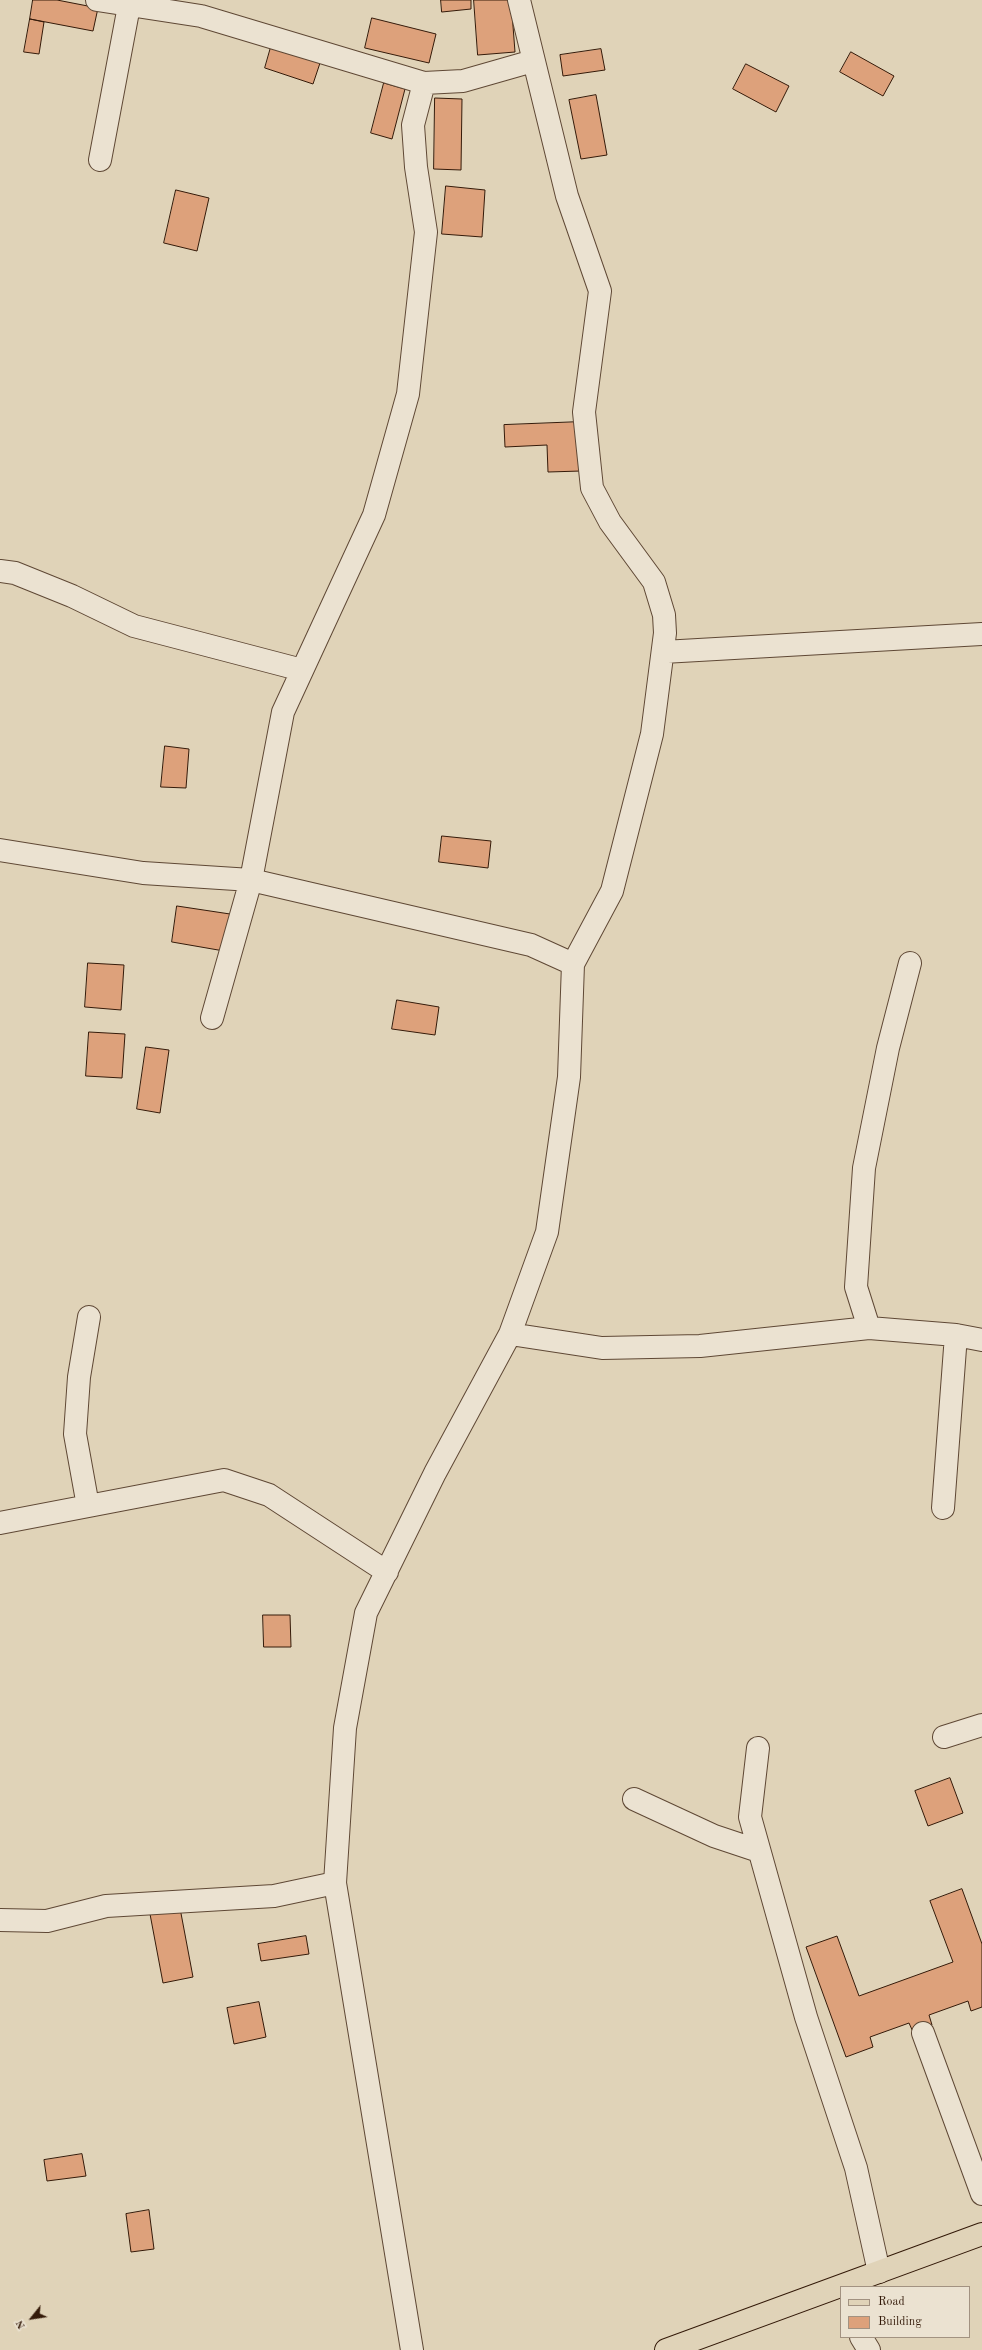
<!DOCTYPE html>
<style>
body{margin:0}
#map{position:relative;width:982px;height:2350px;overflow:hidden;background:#e0d3b8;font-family:"Old Standard TT",serif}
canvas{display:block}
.legend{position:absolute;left:840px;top:2286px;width:130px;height:52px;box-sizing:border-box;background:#ebe2d1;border:1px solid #a29281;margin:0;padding:5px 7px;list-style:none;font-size:12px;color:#341a09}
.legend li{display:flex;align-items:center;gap:8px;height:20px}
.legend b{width:20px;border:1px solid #a29281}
.north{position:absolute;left:12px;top:2298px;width:40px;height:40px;-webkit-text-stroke:3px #ebe2d1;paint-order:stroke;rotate:240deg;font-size:11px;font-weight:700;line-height:16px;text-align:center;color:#341a09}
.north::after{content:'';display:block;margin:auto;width:14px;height:18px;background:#341a09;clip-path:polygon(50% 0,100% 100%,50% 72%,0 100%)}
</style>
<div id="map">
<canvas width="982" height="2350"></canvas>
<ul class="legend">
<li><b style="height:5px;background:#e0d3b8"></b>Road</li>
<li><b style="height:11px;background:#dda17b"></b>Building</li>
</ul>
<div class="north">N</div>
</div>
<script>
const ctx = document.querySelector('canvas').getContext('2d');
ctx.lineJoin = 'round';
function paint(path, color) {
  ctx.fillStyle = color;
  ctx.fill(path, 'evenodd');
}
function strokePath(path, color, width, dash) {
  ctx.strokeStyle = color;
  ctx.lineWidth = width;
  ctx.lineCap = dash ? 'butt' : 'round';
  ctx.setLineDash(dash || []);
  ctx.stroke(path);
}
const building = new Path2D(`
 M33,0H57L98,8L93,31L30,19Z
 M441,0H471V9L442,12Z
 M474,0H511L515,52L478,55Z
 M372,18L436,34L429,63L365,48Z
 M30,19L44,22L39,54L24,52Z
 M271,47L320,63L313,84L265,68Z
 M601,49L605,70L563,76L560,55Z
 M851,52L894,76L883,96L840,72Z
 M746,64L789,86L776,112L733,89Z
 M384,83L405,89L392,139L371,133Z
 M596,95L607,155L581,159L569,100Z
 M435,98L462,99L461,170L434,169Z
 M446,186L485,190L482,237L442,234Z
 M176,190L209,198L197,251L164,243Z
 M580,422L581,471L548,472L547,445L505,447L504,425Z
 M165,746L189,749L186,788L161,787Z
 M442,836L491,841L488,868L439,862Z
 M177,906L230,914L224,951L172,942Z
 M88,963L124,965L121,1010L85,1007Z
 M397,1000L439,1007L435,1035L392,1029Z
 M89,1032L125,1034L122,1078L86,1076Z
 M146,1047L169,1050L160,1113L137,1109Z
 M263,1615H290L291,1647H264Z
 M950,1778L963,1813L928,1826L915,1791Z
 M962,1889L982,1944V2007L971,2011L968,2001L929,2015L932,2025L913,2032L909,2023L870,2037L873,2047L846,2057L806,1947L837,1936L859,1996L953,1962L930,1901Z
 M180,1908L193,1977L163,1983L150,1914Z
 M306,1936L309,1954L261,1961L258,1944Z
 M259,2002L266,2037L234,2044L227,2008Z
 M82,2154L86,2176L47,2181L44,2160Z
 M149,2210L154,2249L131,2252L126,2214Z`);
const minor = new Path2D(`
 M97,0L201,16L424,83L463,81L533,61
 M424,83L413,125L416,167L426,232L408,394L374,515L283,712L251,880L531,945L573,964
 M100,160L129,6
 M0,571L15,573L72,596L134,626L302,670
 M663,652L982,634
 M0,850L143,873L251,880L212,1018
 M869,1328L856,1287L864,1168L888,1048L910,963
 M510,1334L602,1348L700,1346L869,1328L956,1335L982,1340
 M88,1506L75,1434L79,1377L89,1317
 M943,1508L956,1335
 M0,1523L224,1480L269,1495L387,1572
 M944,1737L982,1725
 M758,1748L750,1817L806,2017L856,2168L879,2272
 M634,1799L714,1836L759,1851
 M0,1920L47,1921L106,1906L274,1896L335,1883
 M923,2033L982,2194
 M861,2337L869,2350
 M412,2350L335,1883L345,1728L366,1613L435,1473L510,1334L547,1232L569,1077L573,964L612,891L652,734L665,633L664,615L654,582L610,522L592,488L584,412L600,291L567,196L519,0`);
const major = new Path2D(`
 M666,2350L982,2234`);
paint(building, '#dda17b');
strokePath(building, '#341a09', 1);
strokePath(minor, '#5f4835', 24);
strokePath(major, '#341a09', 24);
strokePath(minor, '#ebe2d1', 22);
strokePath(major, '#e0d3b8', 22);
</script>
